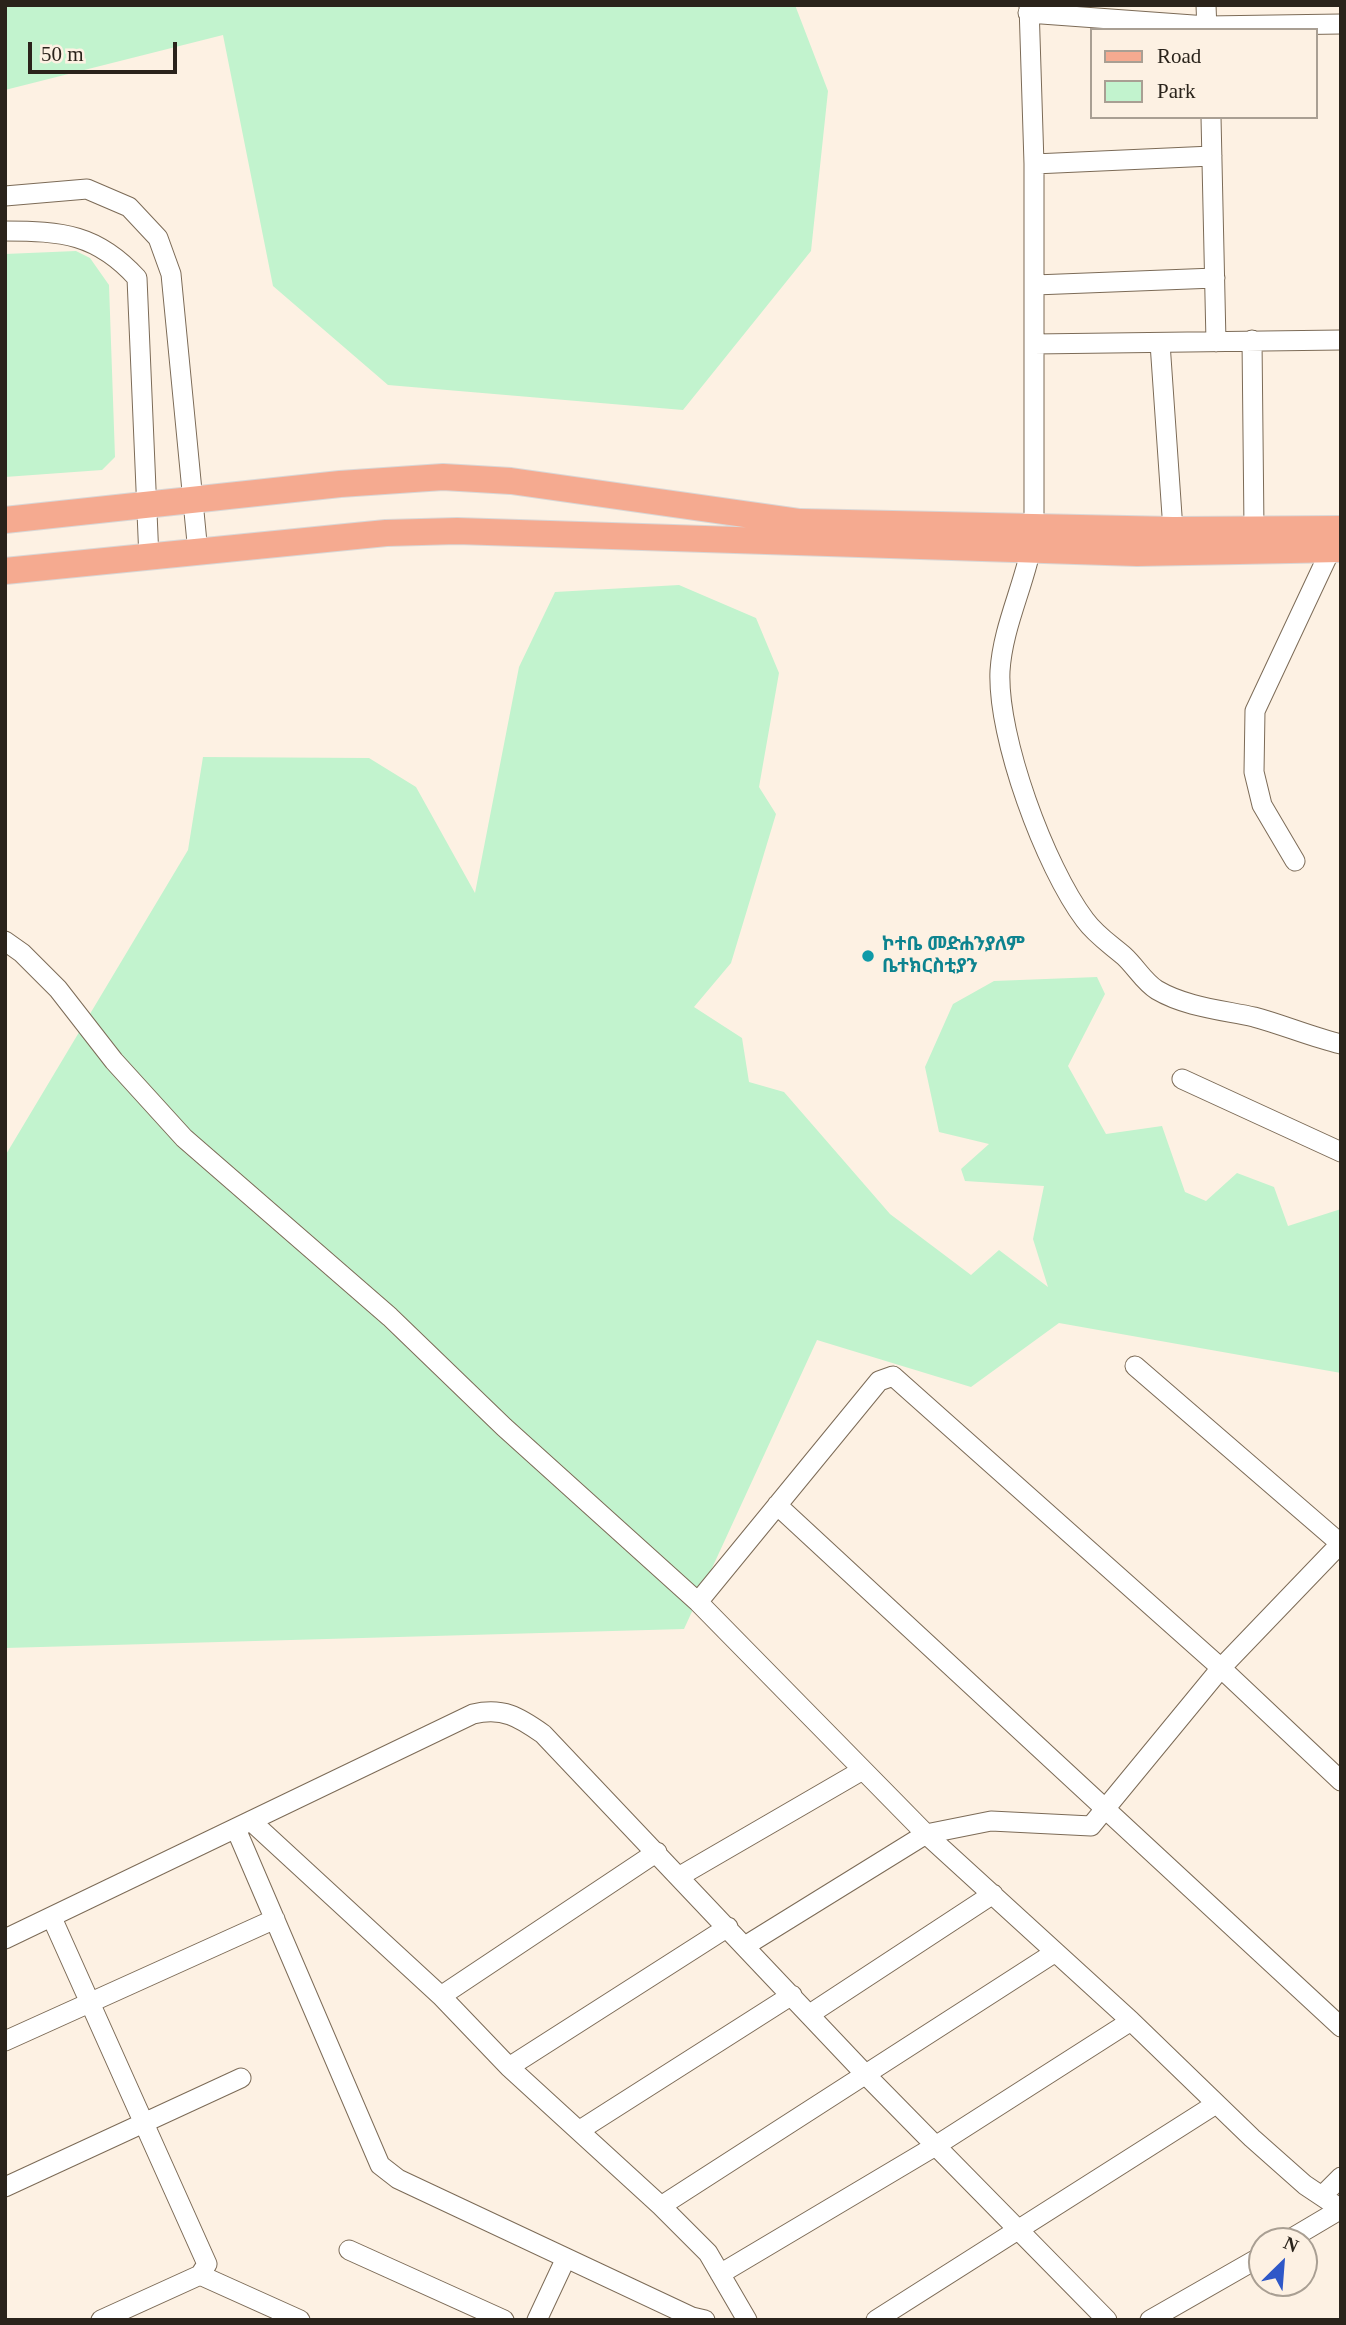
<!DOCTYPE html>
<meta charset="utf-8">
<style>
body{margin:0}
#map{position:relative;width:1346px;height:2325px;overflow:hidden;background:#fdf1e3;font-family:Georgia,serif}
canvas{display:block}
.frame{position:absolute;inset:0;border:7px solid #2a231b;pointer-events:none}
.legend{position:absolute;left:1090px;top:28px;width:228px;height:91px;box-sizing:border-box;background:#fdf1e3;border:2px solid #a99f93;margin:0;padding:9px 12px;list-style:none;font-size:21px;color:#2a231b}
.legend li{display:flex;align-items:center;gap:14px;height:35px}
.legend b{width:35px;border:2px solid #a99f93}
.north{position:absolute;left:1248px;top:2227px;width:70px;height:70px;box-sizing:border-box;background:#fdf1e3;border:2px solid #a99f93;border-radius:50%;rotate:25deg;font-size:19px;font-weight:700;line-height:28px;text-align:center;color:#2a231b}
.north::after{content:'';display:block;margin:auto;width:24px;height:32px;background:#2f58c8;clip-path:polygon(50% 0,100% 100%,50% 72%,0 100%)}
.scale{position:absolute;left:28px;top:42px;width:149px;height:32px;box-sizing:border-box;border:4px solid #2a231b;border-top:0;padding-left:9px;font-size:21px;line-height:24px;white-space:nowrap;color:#2a231b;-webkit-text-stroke:5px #fdf1e3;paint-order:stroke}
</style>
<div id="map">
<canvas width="1346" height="2325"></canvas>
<div class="frame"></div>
<ul class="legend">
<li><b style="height:9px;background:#f5aa90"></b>Road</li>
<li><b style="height:19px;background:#c2f3ce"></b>Park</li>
</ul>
<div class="north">N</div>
<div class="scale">50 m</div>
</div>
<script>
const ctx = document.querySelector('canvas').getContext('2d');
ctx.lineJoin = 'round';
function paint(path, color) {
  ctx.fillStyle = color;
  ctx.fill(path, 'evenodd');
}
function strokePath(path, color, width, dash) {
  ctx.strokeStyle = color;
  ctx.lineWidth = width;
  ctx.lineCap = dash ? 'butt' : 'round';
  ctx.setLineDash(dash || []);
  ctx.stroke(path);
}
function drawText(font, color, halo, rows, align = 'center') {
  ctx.font = font + ' Georgia,"Noto Sans Ethiopic",serif';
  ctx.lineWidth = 5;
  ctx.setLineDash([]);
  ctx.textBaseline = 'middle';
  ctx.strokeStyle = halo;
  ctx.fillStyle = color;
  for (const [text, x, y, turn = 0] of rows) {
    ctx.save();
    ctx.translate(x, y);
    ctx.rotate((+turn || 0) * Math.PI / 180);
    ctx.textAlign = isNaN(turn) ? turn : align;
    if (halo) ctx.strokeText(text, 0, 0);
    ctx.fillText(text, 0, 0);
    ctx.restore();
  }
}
const green = new Path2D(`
 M5,5H795L828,91L811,251L683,410L388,385L273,286L223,35L5,90Z
 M76,251L90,258L109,285L115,457L102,470L5,477V254Z
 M679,585L756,618L779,673L759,787L776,814L731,963L694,1007L742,1038L749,1082L784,1092L890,1214L971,1275L999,1250L1048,1287L1033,1239L1044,1186L965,1181L961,1169L989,1144L939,1132L925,1067L953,1004L994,981L1097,977L1105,994L1068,1066L1106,1134L1162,1126L1185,1192L1206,1201L1237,1173L1274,1187L1288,1226L1341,1209V1373L1059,1323L971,1387L817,1340L684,1629L5,1648V1156L188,850L203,757L369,758L416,787L475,893L519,667L555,592Z`);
const minor = new Path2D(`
 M1029,5L1034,164V526C1030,576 1003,621 1000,671C997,737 1045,867 1085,920C1096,935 1110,944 1124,956C1136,967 1144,982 1157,990C1186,1007 1222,1010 1254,1017C1284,1025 1311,1037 1341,1044
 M1206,5L1207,30
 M1028,13L1207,26L1341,24
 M1211,117L1216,342
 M1034,164L1212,156
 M5,196L87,189L129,207L158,238L171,274L198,553
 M5,231C62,231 97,234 137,278L149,559
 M1035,285L1215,278
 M1252,340L1254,529
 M1160,343L1173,530
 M1034,344L1341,340
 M1295,861L1262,805L1254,772L1255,711L1331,549
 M5,941L22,953L58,989L114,1061L184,1138L390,1317L504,1427L698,1602L926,1834L1131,2021L1252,2138L1305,2185L1341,2209L1287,2241
 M1182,1079L1341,1152
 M1135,1366L1341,1544
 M777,1505L1341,2027
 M698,1602L879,1381L893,1376L1221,1668L1341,1781
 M251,1821L441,1996L509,2067L661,2206L708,2253L747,2320
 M236,1829L380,2165L398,2179L692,2317L705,2320
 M680,1876L861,1771
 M52,1918L207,2264L200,2275L101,2320
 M5,1939L473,1714C503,1707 519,1717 543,1734L867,2076L1107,2320
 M745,1946L926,1834L991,1821L1091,1826L1221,1668L1341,1543
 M441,1996L657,1852
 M810,2014L993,1894
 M5,2041L275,1919
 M509,2067L728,1927
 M580,2130L792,1995
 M5,2187L241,2078
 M1322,2196L1341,2177
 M661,2206L1054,1953
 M349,2250L504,2320
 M720,2274L937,2145L1131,2021
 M200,2275L300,2320
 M537,2320L566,2258
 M876,2320L1216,2104
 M1150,2320L1262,2256`);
const major = new Path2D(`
 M5,520L340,484L443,477L511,481L800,522L1173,530L1341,529
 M5,571L386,533L457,531L1137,553L1341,549`);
const markers = [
 [868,956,7,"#0f9aa8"]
];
const cultureNames = [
 ["ኮተቤ መድሐንያለም",882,945],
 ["ቤተክርስቲያን",882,967]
];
paint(green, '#c2f3ce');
strokePath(minor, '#7c6b57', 21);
strokePath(major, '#d9d7d6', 28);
strokePath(minor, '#fff', 19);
strokePath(major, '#f5aa90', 26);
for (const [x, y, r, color] of markers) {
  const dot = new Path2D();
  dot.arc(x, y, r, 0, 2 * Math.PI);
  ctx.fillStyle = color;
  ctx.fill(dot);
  strokePath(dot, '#fdf1e3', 2.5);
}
drawText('bold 19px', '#0d838f', '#fdf1e3', cultureNames, 'left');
</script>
